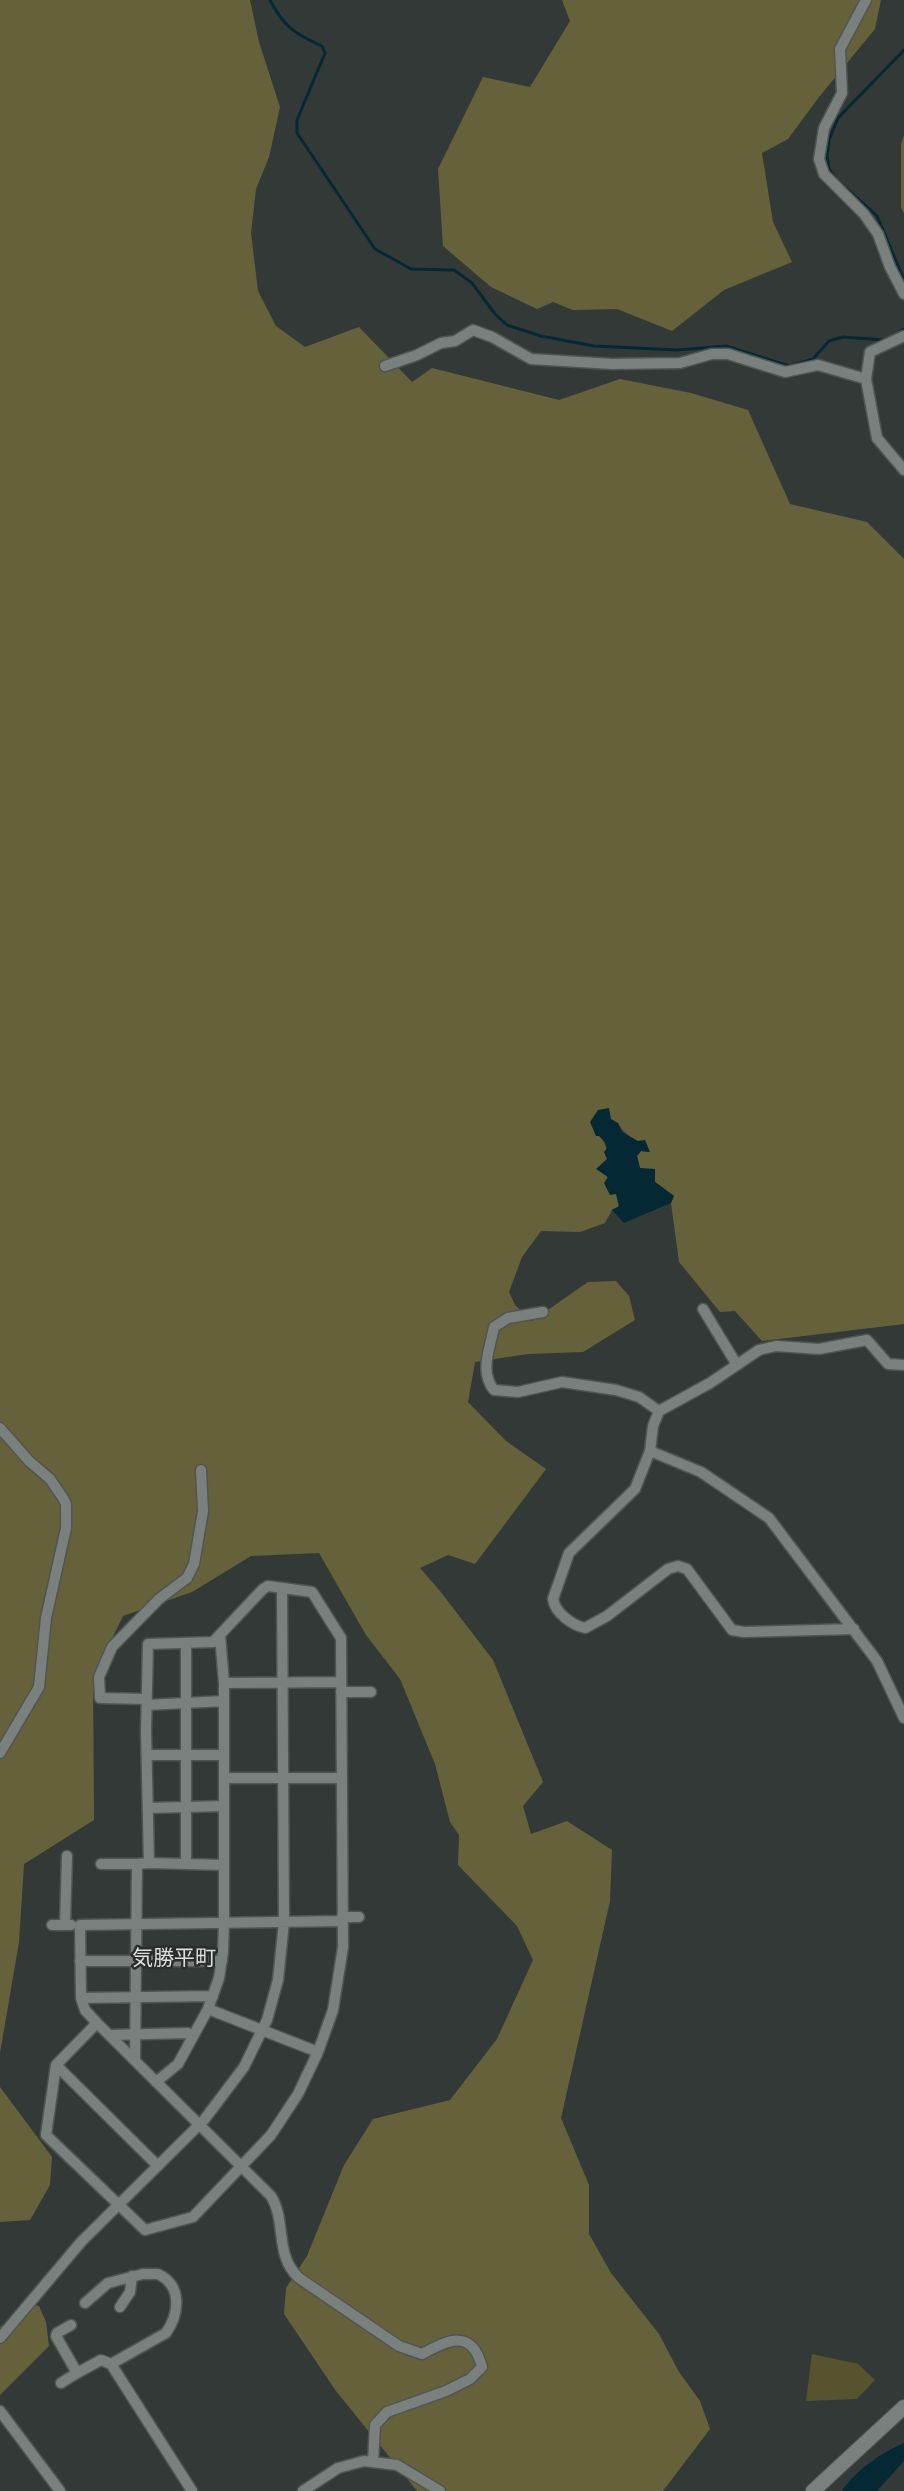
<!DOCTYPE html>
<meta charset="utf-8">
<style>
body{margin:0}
canvas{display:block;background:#333936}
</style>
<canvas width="904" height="2491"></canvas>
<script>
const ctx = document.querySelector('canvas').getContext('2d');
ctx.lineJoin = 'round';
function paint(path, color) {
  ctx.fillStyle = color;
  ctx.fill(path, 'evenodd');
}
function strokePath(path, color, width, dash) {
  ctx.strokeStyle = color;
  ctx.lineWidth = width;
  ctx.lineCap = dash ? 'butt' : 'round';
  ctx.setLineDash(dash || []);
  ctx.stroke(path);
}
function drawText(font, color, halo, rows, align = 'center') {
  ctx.font = font + ' Helvetica,"Noto Sans JP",sans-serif';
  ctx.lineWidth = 5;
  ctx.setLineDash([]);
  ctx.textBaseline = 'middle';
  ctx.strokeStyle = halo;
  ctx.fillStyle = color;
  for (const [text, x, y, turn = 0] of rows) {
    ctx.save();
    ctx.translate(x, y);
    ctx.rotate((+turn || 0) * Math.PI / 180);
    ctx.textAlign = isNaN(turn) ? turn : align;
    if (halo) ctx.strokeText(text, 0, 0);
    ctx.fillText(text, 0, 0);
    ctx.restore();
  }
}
const green = new Path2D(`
 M812,2354L858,2364L875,2380L857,2399L806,2401Z`);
const forest = new Path2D(`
 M0,0H250L259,42L280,107L269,157L256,189L251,233L258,291L276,326L305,347L359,327L412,382L432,368L559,400L620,379L691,393L748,410L790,504L867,522L904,559V1324L762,1341L735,1311L720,1312L679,1262L671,1203L674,1196L655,1182L648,1170L640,1168L637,1156L641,1151L649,1152C639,1141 624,1136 618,1123L599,1135C606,1143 607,1149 607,1159L601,1166L616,1193L619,1207L612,1210L605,1223L580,1232L541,1231L522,1257L509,1292L515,1305L532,1321L588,1282L616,1281L629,1296L635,1320L583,1352L528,1354L475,1362L468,1402L506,1441L546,1469L475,1564L448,1555L420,1568L440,1591L493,1660L543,1782L523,1806L531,1834L567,1821L612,1850L610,1901L561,2118L589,2185V2234L611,2273L659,2334L679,2372L700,2401L710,2429L663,2491H417L336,2391L284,2314L286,2288L307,2256L344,2165L373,2119L450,2100L497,2039L533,1960L517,1926L458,1865L459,1835L450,1822L435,1764L400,1679L366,1635L319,1553L251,1556L192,1592L123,1616L93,1678L94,1820L24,1864L19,1942L0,2053Z
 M562,0H881L875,29L819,97L788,139L762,153L773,222L792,262L724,290L672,331L617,309L573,310L553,302L537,309L491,287L443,246L438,169L483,77L530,87L570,21Z
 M904,135V213L901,208V144Z
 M0,2087L52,2157L50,2185L30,2220L0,2222Z
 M30,2304L39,2306L46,2322L49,2346L0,2395V2327Z`);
const water = new Path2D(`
 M609,1108L611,1119L618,1123L622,1132L638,1141L645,1140L650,1152L641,1151L637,1156L640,1168L655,1169V1182L674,1196L671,1203L624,1223L612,1210L619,1206L616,1194L610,1195L604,1183L608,1177L596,1169L607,1159L604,1152L607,1148L605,1142L599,1136H596L590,1122L598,1110Z
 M904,2443V2461L877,2491H842C856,2470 881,2453 904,2443Z`);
const stream = new Path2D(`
 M270,0C284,27 295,34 322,46L325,53L297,120V133L375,249L411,269L454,270L472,283L495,314L507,325L541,336L594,346L677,350L726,346L789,366L813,359L829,341L843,337L884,340
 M904,50L838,118L829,140L827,156L829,169L836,179L877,216L904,280
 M893,336L904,329`);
const minor = new Path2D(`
 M866,0L840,49L842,93L824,128L819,159L824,174L864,214L878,234L890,267L904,294
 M904,336L870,352L866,379L877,438L904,470
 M385,366L417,355L441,343L455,341L473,330L492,337L531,359L612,364L680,363L712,354H728L785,372L818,365L866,379
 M703,1309L737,1365
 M543,1312L508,1318L494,1327C490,1348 479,1372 494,1390L518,1392L562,1382L616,1390L639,1397L659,1411
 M0,1428L29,1461L50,1479L63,1498L66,1504V1528L46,1618L39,1687L0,1753
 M650,1451L701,1472L769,1518L877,1661L904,1718
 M854,1629L744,1632L732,1630L687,1569L678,1566L668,1569L607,1616L585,1628C572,1625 555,1613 553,1599L569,1553L635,1489L650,1451L653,1426L659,1411L710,1383L759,1350L776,1346L819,1349L867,1340L888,1364L904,1365
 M220,1635L224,1683L341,1682
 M224,1683V1778H341
 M341,1692H371
 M147,1699L100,1698L99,1677L112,1647L159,1599L187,1578L194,1564L203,1511L201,1470
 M147,1705L224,1701
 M147,1755H224
 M148,1808L224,1806
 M149,1863L224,1865
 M101,1864H137
 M186,1864V1643
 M342,1917H359
 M342,1921L80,1925L81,1998L85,2010L97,2023L271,2196C287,2222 274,2255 299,2278L399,2346L422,2354C448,2340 472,2328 482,2367L470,2379L446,2391L387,2412L375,2425L373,2462
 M52,1925H71
 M65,1925L67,1856
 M80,1961H222
 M81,1998L213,1996
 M208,2009L318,2052
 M97,2023L56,2065L46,2135L145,2230L193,2217L271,2135L298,2094L318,2052L333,2010L343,1947L341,1638L312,1592L268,1586L263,1589L213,1642L148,1644L146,1731L149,1863L137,1864L135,2061
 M109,2035L188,2033L193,2036
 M56,2065L158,2166
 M156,2082L178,2064L208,2009L219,1978L223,1952L224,1923V1778
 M85,2303L108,2283L143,2274H158C183,2286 179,2314 166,2333L111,2364L192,2491
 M120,2307L130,2292L132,2276
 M71,2325L57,2333L56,2336L77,2373L101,2360L111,2364
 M0,2338L81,2242L204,2120L244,2067L267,2020L278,1980L284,1922L282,1588
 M61,2383L77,2373
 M0,2411L60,2491
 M303,2491L338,2468L364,2461L397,2465L440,2491`);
const tertiary = new Path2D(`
 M813,2491L904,2407`);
const quarterNames = [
 ["気勝平町",174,1959]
];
paint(green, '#57532f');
paint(forest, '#65623b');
paint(water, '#042834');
strokePath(stream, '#042834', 3);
strokePath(minor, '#515552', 13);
strokePath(tertiary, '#515552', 16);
strokePath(minor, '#7a807d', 10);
strokePath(tertiary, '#7a807d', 14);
drawText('21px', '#dbdedc', '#292e2c', quarterNames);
</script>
